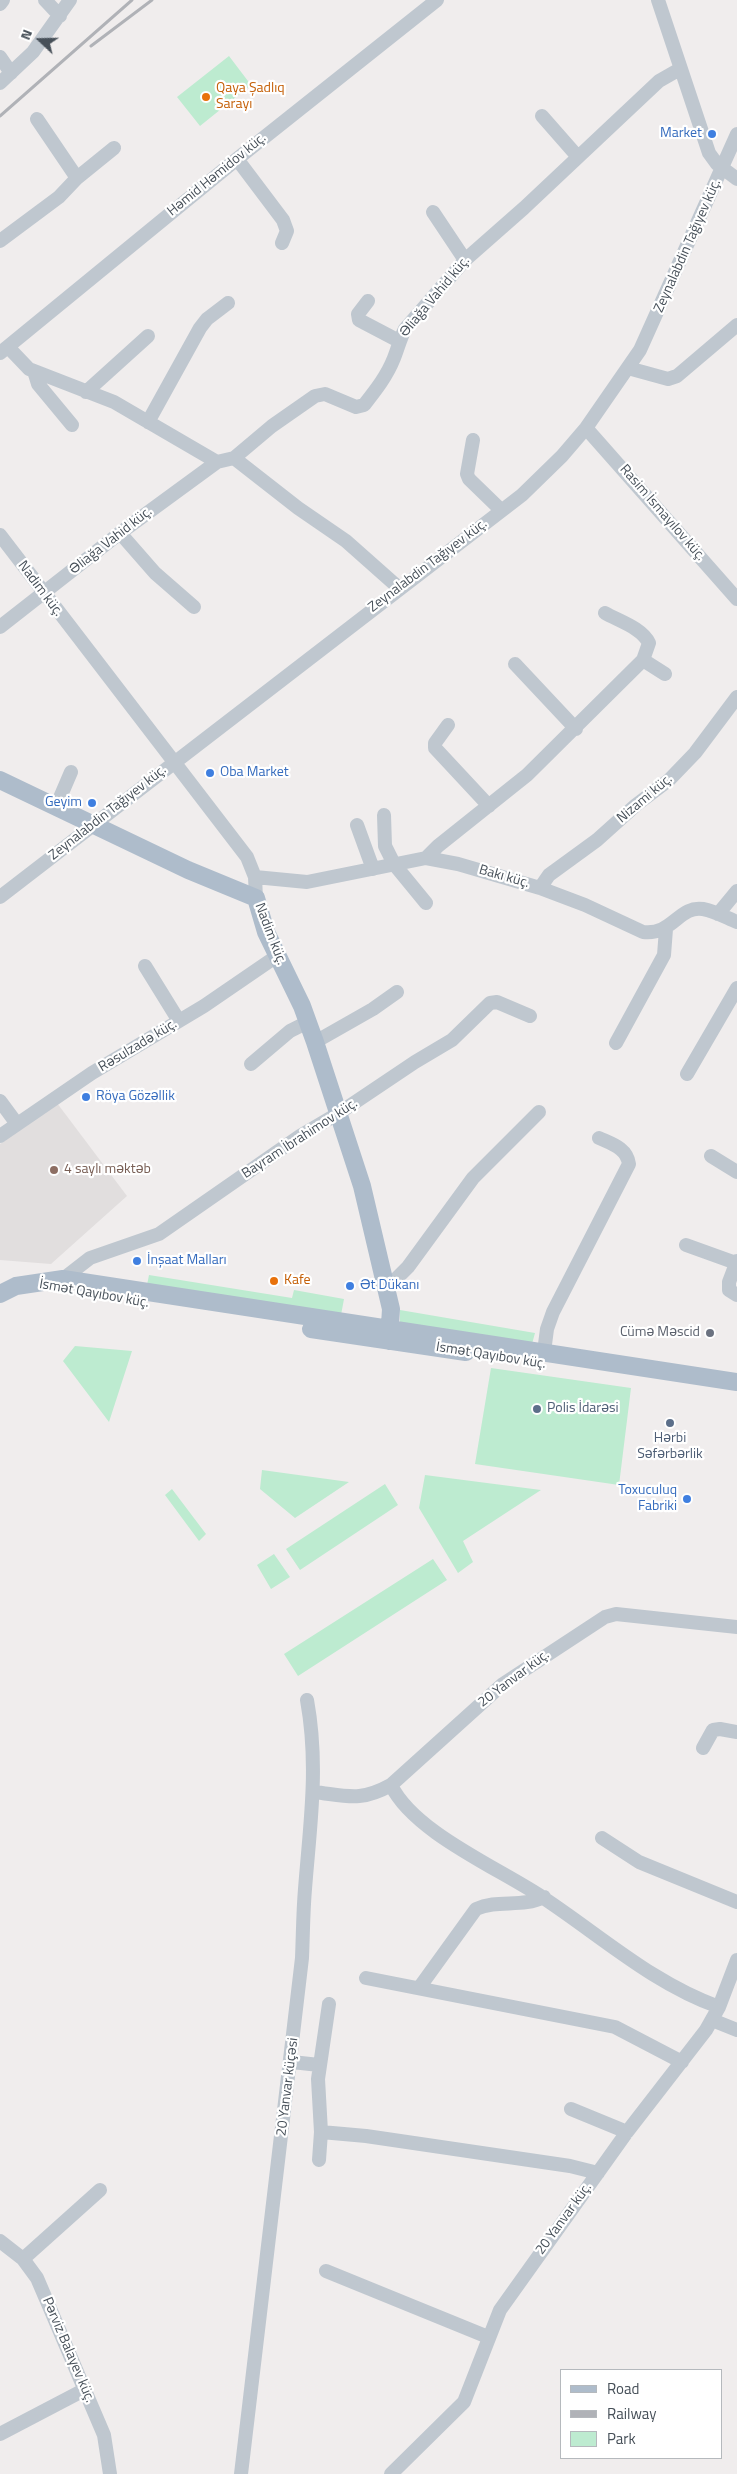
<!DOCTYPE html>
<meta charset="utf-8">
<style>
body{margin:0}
#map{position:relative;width:737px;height:2474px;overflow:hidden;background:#f0eded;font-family:"Titillium Web",sans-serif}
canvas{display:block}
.legend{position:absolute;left:560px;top:2369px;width:162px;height:90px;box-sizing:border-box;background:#fff;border:1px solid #b5b9bd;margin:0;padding:6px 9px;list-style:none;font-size:15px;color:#475059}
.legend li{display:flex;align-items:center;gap:10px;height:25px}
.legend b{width:25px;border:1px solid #b5b9bd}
.north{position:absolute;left:15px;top:15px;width:50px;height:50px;-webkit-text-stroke:4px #fff;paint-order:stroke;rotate:291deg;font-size:14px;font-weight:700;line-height:20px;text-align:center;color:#475059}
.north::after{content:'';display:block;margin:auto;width:18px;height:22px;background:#475059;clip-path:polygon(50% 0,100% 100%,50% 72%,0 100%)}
</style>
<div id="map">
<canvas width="737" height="2474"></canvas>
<ul class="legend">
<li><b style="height:6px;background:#aebccb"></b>Road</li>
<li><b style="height:6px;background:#b0b2b7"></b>Railway</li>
<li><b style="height:14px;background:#bdebd0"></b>Park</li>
</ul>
<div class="north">N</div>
</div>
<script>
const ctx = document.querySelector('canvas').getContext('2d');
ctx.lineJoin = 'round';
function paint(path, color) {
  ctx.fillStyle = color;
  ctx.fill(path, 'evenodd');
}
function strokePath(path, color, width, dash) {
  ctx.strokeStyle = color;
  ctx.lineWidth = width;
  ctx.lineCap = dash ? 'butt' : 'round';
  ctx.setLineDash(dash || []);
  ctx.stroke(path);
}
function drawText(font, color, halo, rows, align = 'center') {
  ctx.font = font + ' "Titillium Web",sans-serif';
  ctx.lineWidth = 4.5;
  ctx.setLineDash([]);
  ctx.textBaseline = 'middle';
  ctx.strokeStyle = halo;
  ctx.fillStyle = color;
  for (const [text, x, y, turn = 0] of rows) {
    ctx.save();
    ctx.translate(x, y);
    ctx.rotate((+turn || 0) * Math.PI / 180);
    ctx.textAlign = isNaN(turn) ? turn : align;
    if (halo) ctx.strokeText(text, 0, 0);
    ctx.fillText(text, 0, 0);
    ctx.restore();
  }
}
const education = new Path2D(`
 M57,1103L127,1196L51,1264L0,1260V1144Z`);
const green = new Path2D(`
 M229,56L251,85L200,126L177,97Z
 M149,1275L292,1298L294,1290L344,1299L341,1315L147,1285Z
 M400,1310L535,1333L532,1344L400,1323Z
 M75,1346L132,1351L109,1422L63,1361Z
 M491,1368L631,1388L619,1485L475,1464Z
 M262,1470L349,1482L295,1518L260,1489Z
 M425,1475L541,1490L463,1541L473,1562L458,1573L419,1508Z
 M385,1484L398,1505L300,1570L286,1549Z
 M172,1489L206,1534L199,1541L165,1495Z
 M274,1554L290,1577L271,1589L257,1565Z
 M433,1559L447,1580L298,1676L284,1654Z`);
const minor = new Path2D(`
 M45,0L60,16
 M658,0L709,153L717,164L737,179
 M0,4L3,0
 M0,57L11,73
 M0,83L33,52L70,0
 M542,116L578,157
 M37,119L77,178
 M237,159L283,220L287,231L282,243
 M433,212L465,260
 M0,241L59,197L77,178L114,148
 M368,301L358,314L359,320L399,341
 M8,347L29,369L114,402L217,462
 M0,353L237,159L437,0
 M628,368L668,379L677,376L737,325
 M34,371L38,384L72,425
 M86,392L148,336
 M148,422L200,328L207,319L228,303
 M586,428L737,599
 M473,440L467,474L469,479L501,510
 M234,458L298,508L346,541L399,588
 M120,533L155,573L194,607
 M0,535L247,857L255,877L256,898
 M0,627L120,533L217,462L234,458L272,426L315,396L325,394L356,407L364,405C375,391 387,376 394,358C398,348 400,339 405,329L465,260L524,208L659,81L680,69
 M643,660L665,674
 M515,664L576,729
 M448,725L435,743V748L489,806
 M56,807L71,772
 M384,815L385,846L394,864L426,903
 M357,825L373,869
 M426,858L438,846L527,775L643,660L649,643C642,628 619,621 605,613
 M255,877L307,882L426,858L458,864L540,888L585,905L643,932C672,936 679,905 703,909C715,911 727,918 737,922
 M540,888L549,875L597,840L636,805L669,780L695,753L737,697
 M0,897L522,495L562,456L586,428L640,350L737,134
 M718,914L737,891
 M145,966L179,1021
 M315,1042L373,1009L397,992
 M616,1043L664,955L666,929
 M251,1064L290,1031L308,1022
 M687,1074L737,988
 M0,1101L17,1124
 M0,1136L92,1073L204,1006L277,956
 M711,1156L737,1172
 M686,1245L736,1263
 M737,1261L729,1282V1290L737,1295
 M63,1279L90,1258L159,1234L300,1136L339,1113L415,1062L452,1040L490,1003L497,1002L530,1016
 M386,1289L408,1267L473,1178L539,1112
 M544,1352L547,1329L553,1312L629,1164C627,1148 612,1144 599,1138
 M703,1748L713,1730L720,1729L737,1732
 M391,1785C414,1833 501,1869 545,1899C602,1937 654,1984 719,2007
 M314,1792C348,1796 360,1802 391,1785L503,1684L605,1617L616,1614L737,1627
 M602,1838L639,1862L737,1902
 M366,1978L615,2027L682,2062
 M419,1988L476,1909C498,1899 522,1908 544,1897
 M712,2020L737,2030
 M292,2062L319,2065
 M571,2109L627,2132
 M321,2132L366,2136L570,2166L598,2173
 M319,2160L321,2132L318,2079L329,2004
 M0,2241L23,2259L37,2278L104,2435L110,2474
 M23,2259L100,2190
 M326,2271L488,2337
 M0,2434L84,2390
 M241,2474L302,1958C303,1935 303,1912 305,1889C310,1824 319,1766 307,1700
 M391,2474L464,2402L500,2310L627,2132L706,2030L719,2007L737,1960`);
const major = new Path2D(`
 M0,780L188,870L256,898L266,932L302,1006L315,1042L362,1186L391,1309L389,1341
 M0,1294L16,1286L63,1279L737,1382
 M311,1329L466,1352`);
const rail = new Path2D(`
 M91,46L152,0
 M0,116L132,0`);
const markers = [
 [206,97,5,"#e8710a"],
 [712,134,5,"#3f7fe0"],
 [210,773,5,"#3f7fe0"],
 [92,803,5,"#3f7fe0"],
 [86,1097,5,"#3f7fe0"],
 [54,1170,5,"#8d6e63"],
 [137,1261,5,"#3f7fe0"],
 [274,1281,5,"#e8710a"],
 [350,1286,5,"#3f7fe0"],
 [710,1333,5,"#6b7280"],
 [537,1409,5,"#5c6f8a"],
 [670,1423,5,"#5c6f8a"],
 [687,1499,5,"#3f7fe0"]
];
const foodNames = [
 ["Qaya Şadlıq",216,89],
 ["Sarayı",216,105],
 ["Kafe",284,1281]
];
const shopNames = [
 ["Market",702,134,"right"],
 ["Oba Market",220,773],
 ["Geyim",82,803,"right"],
 ["Röya Gözəllik",96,1097],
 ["İnşaat Malları",147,1261],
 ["Ət Dükanı",360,1286],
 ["Toxuculuq",677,1491,"right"],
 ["Fabriki",677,1507,"right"]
];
const streetNames = [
 ["Həmid Həmidov küç.",217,175,-39],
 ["Zeynalabdin Tağıyev küç.",688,246,-66],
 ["Əliağa Vahid küç.",435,297,-50],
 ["Rasim İsmayılov küç.",662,513,49],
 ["Əliağa Vahid küç.",111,541,-38],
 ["Zeynalabdin Tağıyev küç.",428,566,-37],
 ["Nadim küç.",40,589,53],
 ["Nizami küç.",645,799,-40],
 ["Zeynalabdin Tağıyev küç.",108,813,-38],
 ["Bakı küç.",504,877,16],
 ["Nadim küç.",270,934,69],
 ["Rəsulzadə küç.",138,1046,-31],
 ["Bayram İbrahimov küç.",300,1139,-33],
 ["İsmət Qayıbov küç.",94,1294,10],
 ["İsmət Qayıbov küç.",491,1356,9],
 ["20 Yanvar küç.",514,1679,-37],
 ["20 Yanvar küçəsi",288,2087,-83],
 ["20 Yanvar küç.",564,2219,-54],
 ["Pərviz Balayev küç.",68,2350,67]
];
const educationNames = [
 ["4 saylı məktəb",64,1170]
];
const worshipNames = [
 ["Cümə Məscid",700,1333]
];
const serviceNames = [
 ["Polis İdarəsi",547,1409],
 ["Hərbi",670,1439,"center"],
 ["Səfərbərlik",670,1455,"center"]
];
paint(education, '#e1dede');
paint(green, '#bdebd0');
strokePath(minor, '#bfc7cf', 14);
strokePath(major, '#aebccb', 18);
strokePath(rail, '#b0b2b7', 3);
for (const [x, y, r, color] of markers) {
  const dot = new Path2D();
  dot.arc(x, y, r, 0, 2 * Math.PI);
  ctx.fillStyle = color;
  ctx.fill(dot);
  strokePath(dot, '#fff', 2);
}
drawText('14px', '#c56008', '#fff', foodNames, 'left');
drawText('14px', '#366cbe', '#fff', shopNames, 'left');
drawText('14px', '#475059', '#fff', streetNames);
drawText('14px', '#785e54', '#fff', educationNames, 'left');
drawText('14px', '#5b616d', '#fff', worshipNames, 'right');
drawText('14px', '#4e5e75', '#fff', serviceNames, 'left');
</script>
